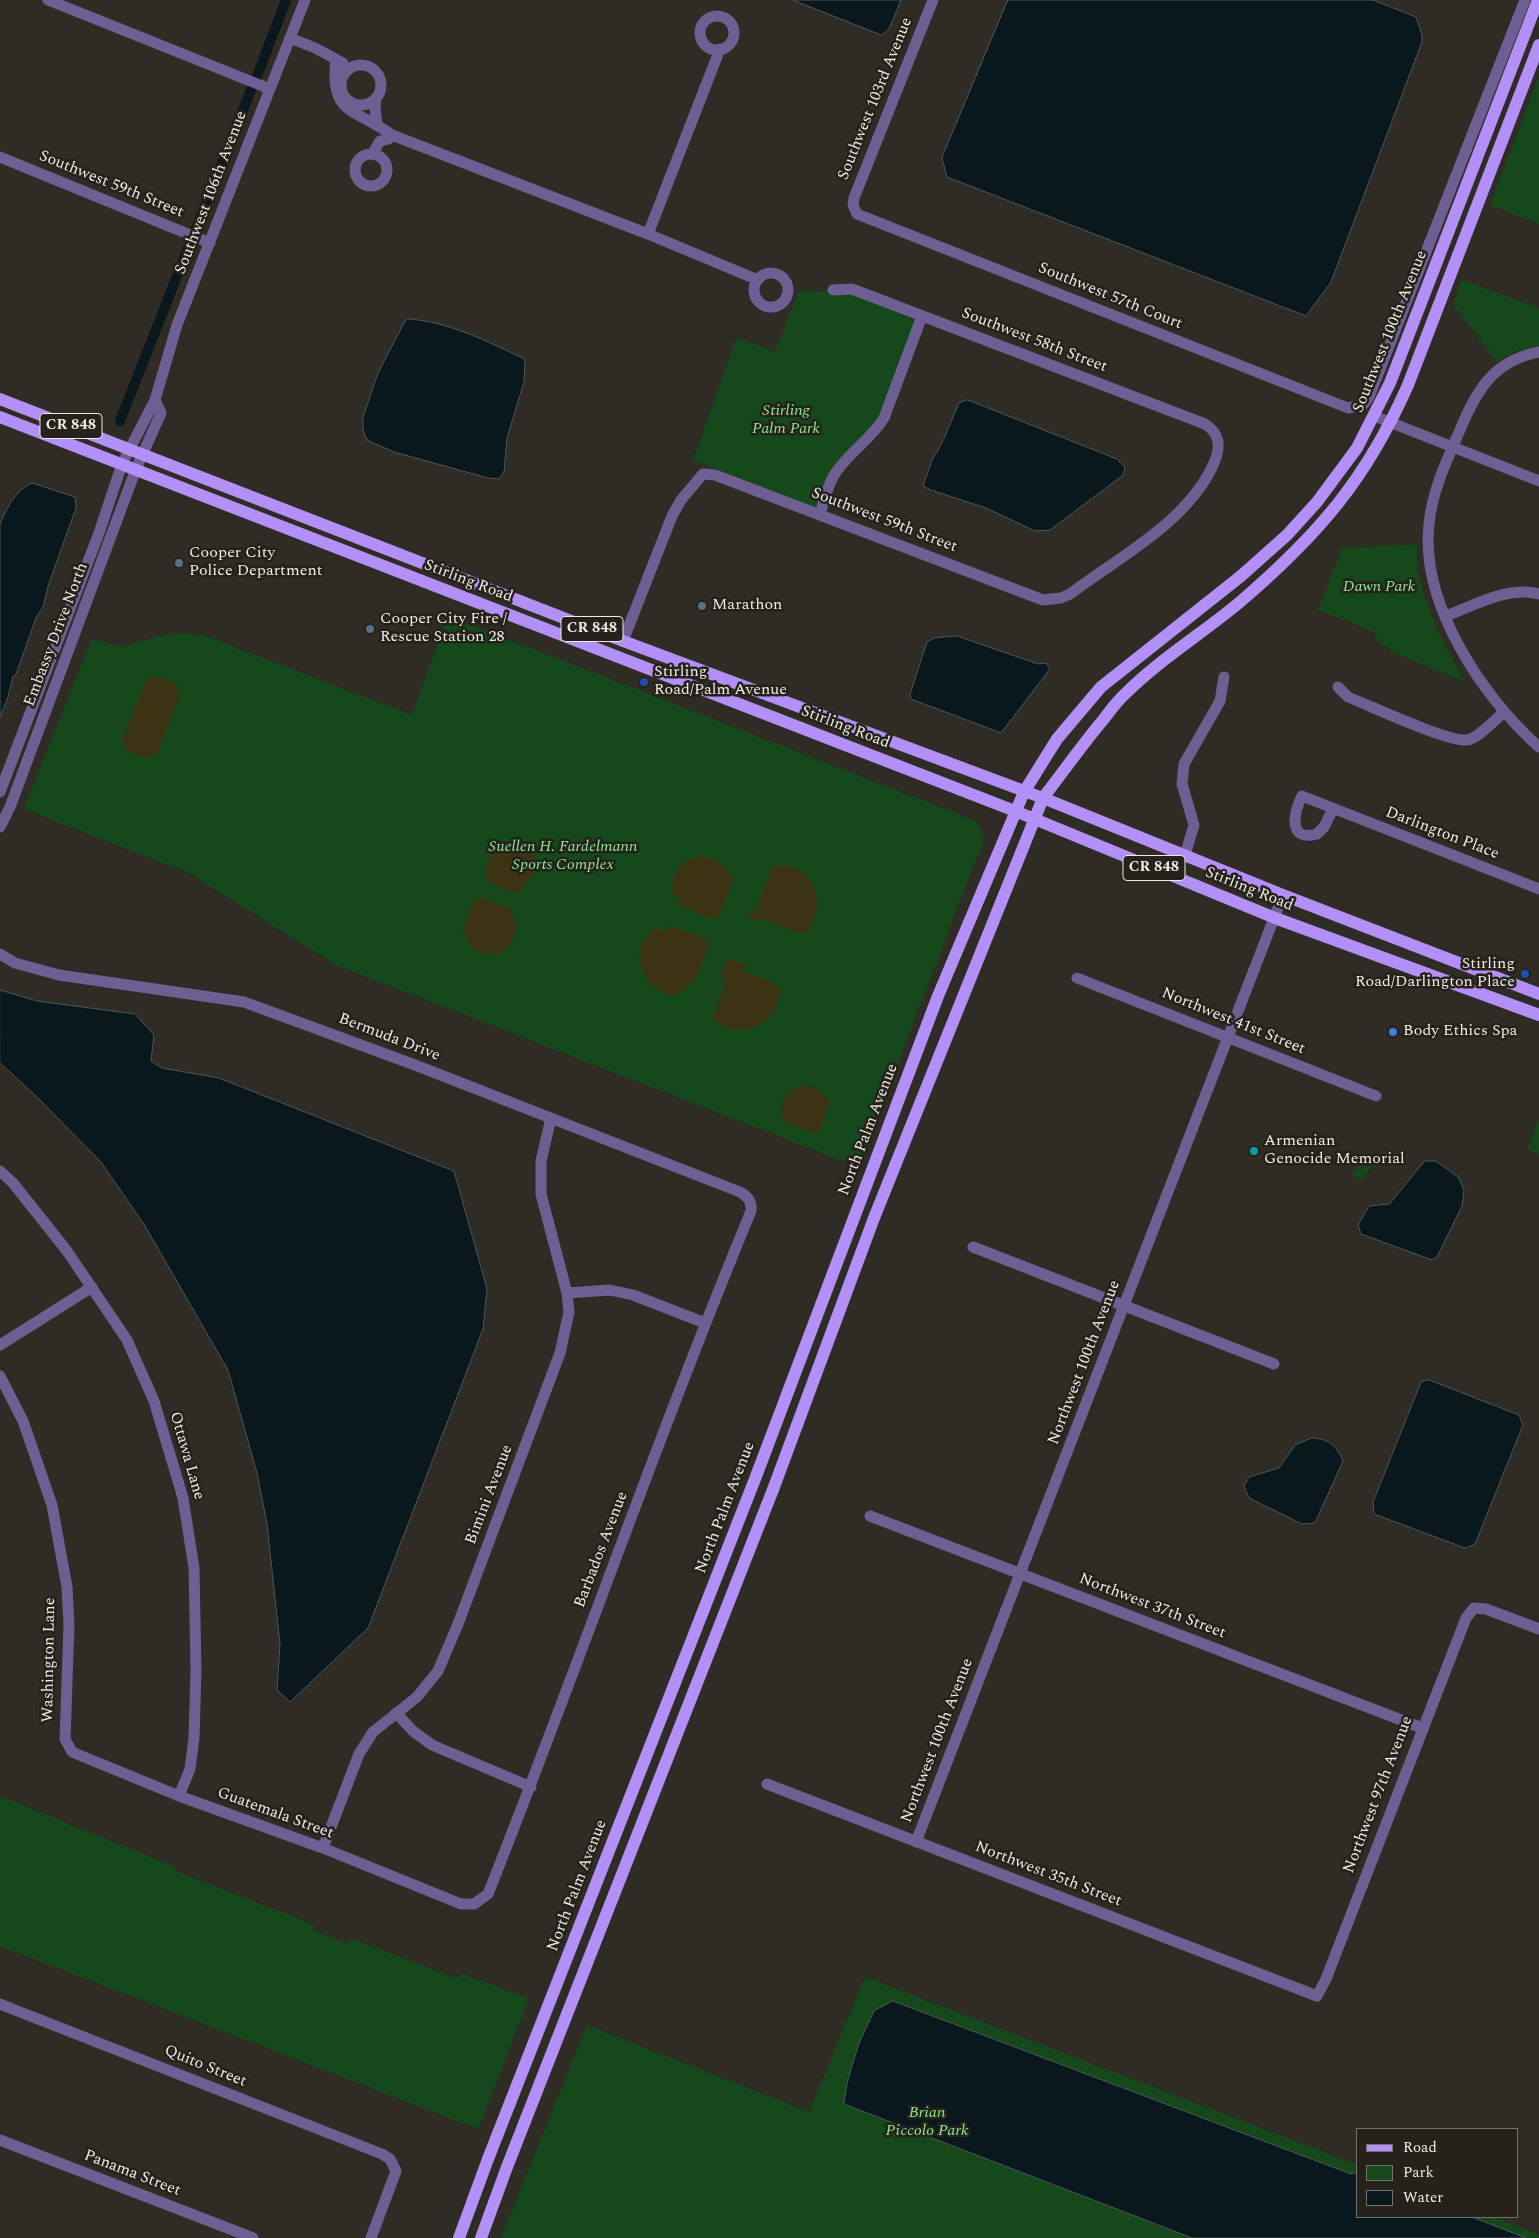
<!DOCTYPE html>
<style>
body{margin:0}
#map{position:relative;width:1539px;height:2238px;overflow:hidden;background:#2e2c25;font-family:Spectral,serif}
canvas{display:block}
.legend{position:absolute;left:1356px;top:2128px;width:162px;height:90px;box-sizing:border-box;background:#24221b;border:1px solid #74726c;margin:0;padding:6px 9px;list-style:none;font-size:15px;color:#ecebe6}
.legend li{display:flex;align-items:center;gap:10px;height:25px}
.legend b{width:25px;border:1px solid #74726c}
</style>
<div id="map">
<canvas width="1539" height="2238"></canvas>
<ul class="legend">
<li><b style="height:6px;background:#b290f8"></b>Road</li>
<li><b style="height:14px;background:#15481b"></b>Park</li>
<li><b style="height:14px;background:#08181c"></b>Water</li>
</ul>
</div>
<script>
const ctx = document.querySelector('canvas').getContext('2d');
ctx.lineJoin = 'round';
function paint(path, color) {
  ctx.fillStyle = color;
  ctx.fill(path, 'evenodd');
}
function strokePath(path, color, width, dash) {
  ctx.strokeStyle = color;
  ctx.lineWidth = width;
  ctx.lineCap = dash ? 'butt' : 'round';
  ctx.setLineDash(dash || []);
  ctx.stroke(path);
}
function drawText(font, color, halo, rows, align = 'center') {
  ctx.font = font + ' Spectral,serif';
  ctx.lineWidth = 5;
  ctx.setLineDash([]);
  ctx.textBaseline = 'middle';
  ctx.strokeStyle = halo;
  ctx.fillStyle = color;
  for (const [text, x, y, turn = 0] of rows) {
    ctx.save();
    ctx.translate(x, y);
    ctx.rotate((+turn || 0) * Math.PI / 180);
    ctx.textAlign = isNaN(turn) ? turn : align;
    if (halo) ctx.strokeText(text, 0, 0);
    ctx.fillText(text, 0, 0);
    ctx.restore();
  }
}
const green = new Path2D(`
 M1539,77V224L1490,205Z
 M1462,280L1539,308V346L1514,352L1497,362L1453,304Z
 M852,289L922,316L880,425L841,465L821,511L693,460L737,337L775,352L798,292Z
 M1417,544C1417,553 1417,562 1418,571C1424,607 1447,651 1466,682L1394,653L1375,639L1377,633L1318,610L1342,548Z
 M448,616L976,821L984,839L858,1167L336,965L189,873L24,809L92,639L122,647L170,633L203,635L412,715Z
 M1539,1119V1154L1527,1149Z
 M1361,1159L1372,1164L1363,1181L1352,1175Z
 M0,1796L176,1867L175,1871L315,1925L313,1930L347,1944L350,1938L459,1979L461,1973L529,1999L478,2129L0,1946Z
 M865,1977L1358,2165V2217H1492L1539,2235V2238H501L587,2025L809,2112Z`);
const sand = new Path2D(`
 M159,676L176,684L180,695L158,752C148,761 137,756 127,750L123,743L124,736L145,682L151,677Z
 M503,842C518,839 529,845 536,859L535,874L517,894L488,882L485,872L495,843L501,845Z
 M702,856L717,860L729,871L728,875L734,877L720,915L713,919L676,904L679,897L673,895C670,874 681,858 702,856Z
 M772,866C815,860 831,906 804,935L760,918L754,921L750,918V913L756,909Z
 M482,898L513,910L510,916L515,917C523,951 484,969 466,939L468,935L462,933L473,902Z
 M668,925L706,939L708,948L694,984L689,982C687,985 686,990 683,992C660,1004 636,972 640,951C642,942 648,935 654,928L665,932Z
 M732,959L746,965L744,971L780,986C785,1020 735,1047 713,1017L726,980L720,976L726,962Z
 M807,1085L821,1091L830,1101L820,1130L812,1133L785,1122C775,1104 788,1087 807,1085Z`);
const water = new Path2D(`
 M793,0H901L889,29L882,35Z
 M1008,0H1373L1416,17L1422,35V42L1331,282L1306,316L947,177L942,158Z
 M409,319C450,322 488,342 525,359L524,382L507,438L504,472L499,479L488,478L394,452L367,440L363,430V417L378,373L405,321Z
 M968,400L1117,459L1125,467L1123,475L1050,530L1035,531L986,508L931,490L923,486L932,460L943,441L959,403Z
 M32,483L75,497L76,508L49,583L43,607L36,618L16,674L13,677L8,697L0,717V524C7,508 15,490 32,483Z
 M957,636L1038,664L1046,663L1050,669L1001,733L911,699L910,694L927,642L934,638Z
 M0,990L37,1001L135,1014L154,1035L151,1061L162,1068L219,1078L454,1171L487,1289L483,1329L368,1628L290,1702L277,1690L280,1644L267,1524L257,1473L228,1370L145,1226L101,1162L38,1098L0,1063Z
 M1425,1161H1436L1458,1177L1464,1190L1462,1206L1437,1257L1432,1260L1361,1234L1358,1225L1369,1206L1389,1204Z
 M1429,1380L1519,1415L1523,1425L1475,1544L1465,1548L1374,1514L1373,1502L1421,1382Z
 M1312,1438C1329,1439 1336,1445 1343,1461L1315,1523L1302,1524L1249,1498L1244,1486L1249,1477L1279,1468L1295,1445Z
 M893,2001L1351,2174L1358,2172V2217H1472L1526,2238H1192L844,2104L847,2083L859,2043L874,2011Z`);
const canal = new Path2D(`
 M257,76L286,0
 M196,229L251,90
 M120,421L190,243`);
const minor = new Path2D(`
 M48,0L270,89
 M933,0L854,198L853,205L857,214L1348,408L1363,405L1369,397L1525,0
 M700 33a17 17 0 1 1 34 0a17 17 0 1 1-34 0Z
 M290,38L315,48L343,63
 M336,60C329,115 355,108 392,135L648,234L758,280
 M341 85a20 20 0 1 1 40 0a20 20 0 1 1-40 0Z
 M376,98L375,108L377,124
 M373,153L380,141L389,139L392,135
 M355 170a16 16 0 1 1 32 0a16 16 0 1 1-32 0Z
 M0,157L210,243
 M648,234L720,49
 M754 290a17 17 0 1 1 34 0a17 17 0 1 1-34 0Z
 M1539,352C1493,361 1476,391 1460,430C1447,460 1432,491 1429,524C1420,603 1482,697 1539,747
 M1374,416L1539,481
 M820,514C824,502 827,488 833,477C846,454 870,441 884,418L922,316
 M1446,616C1475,605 1507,586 1539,594
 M623,641L672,516L681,500L703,474L715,475L1043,600L1061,598L1070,594C1119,557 1189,521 1214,463C1221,446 1220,434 1205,424L852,289L833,290
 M1338,687L1348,697C1371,706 1447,742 1467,740C1477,739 1495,720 1503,713
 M0,792L99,533L122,464L155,400L177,325L305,0
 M1333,809L1324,827L1317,834C1287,842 1294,812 1302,796L1539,889
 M0,827L10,807L136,469L161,413L155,400
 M1185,855L1194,825L1182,784L1184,764L1220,701L1224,677
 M0,954L15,963L59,975L244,1002L415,1065L740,1192C748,1197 752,1201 751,1211C658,1436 578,1667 488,1894L474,1904H461L323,1848L179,1796L72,1752L65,1739L69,1625L67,1587L52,1505L23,1421L0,1376
 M1077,978L1376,1096
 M0,1171L13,1183L67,1251L127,1340L154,1401L183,1498L194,1568L196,1670L194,1738L190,1769L179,1796
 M973,1247L1274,1364
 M567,1293L610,1290L633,1295L705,1323
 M0,1345L92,1287
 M870,1516L1422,1728
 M396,1713L413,1731L432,1745L531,1787
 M767,1784L1317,1996L1326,1979L1466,1618L1474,1608L1486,1609L1539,1629
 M916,1842L1283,895
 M323,1848L359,1754L373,1732L417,1697L438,1671L458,1624L560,1353L569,1312L567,1293L541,1194V1161L551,1118
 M0,2004L382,2154L390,2159L396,2171L371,2238
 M0,2140L253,2238`);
const major = new Path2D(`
 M0,399L623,641L1043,798L1283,895L1539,994
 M0,417L1015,811L1275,918L1539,1015
 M459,2238L488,2159L755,1479L938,996L1024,792L1057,739L1101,687L1241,576L1287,535L1317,502L1357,448L1390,383L1538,0
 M481,2238L507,2167L774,1487L874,1218L1043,798C1063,772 1082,745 1103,720C1110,711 1117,701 1125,694C1160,659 1203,633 1240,602C1318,535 1366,480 1408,385L1539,45`);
const markers = [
 [179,563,5,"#5c6f8a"],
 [702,606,5,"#5c6f8a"],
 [370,629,5,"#5c6f8a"],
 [644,682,5,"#1a4fb4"],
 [1525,974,5,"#1a4fb4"],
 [1393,1032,5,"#3f7fe0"],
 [1254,1151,5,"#0f9aa8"]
];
const shields = [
 [71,426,62],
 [592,629,62],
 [1154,868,62]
];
const shieldNames = [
 ["CR 848",71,426],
 ["CR 848",592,629],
 ["CR 848",1154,868]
];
const streetNames = [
 ["Southwest 103rd Avenue",876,99,-68],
 ["Southwest 59th Street",111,185,22],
 ["Southwest 106th Avenue",212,193,-69],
 ["Southwest 57th Court",1110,297,22],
 ["Southwest 100th Avenue",1391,332,-68],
 ["Southwest 58th Street",1034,341,21],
 ["Southwest 59th Street",884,521,21],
 ["Stirling Road",468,582,21],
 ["Embassy Drive North",57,635,-69],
 ["Stirling Road",845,728,21],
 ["Darlington Place",1442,834,21],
 ["Stirling Road",1249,890,22],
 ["Northwest 41st Street",1233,1022,22],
 ["Bermuda Drive",389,1038,21],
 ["North Palm Avenue",869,1130,-69],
 ["Northwest 100th Avenue",1085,1363,-69],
 ["Ottawa Lane",186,1456,74],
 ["Bimini Avenue",490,1495,-69],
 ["North Palm Avenue",726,1508,-69],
 ["Barbados Avenue",602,1550,-69],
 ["Northwest 37th Street",1152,1607,21],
 ["Washington Lane",50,1660,-89],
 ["Northwest 100th Avenue",938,1741,-69],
 ["Northwest 97th Avenue",1379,1795,-69],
 ["Guatemala Street",275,1814,20],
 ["Northwest 35th Street",1048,1875,21],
 ["North Palm Avenue",578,1886,-69],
 ["Quito Street",205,2067,22],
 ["Panama Street",132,2174,21]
];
const parkNames = [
 ["Stirling",786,412],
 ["Palm Park",786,430],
 ["Dawn Park",1379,588],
 ["Suellen H. Fardelmann",563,848],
 ["Sports Complex",563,866],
 ["Brian",927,2114],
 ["Piccolo Park",927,2132]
];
const poiNames = [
 ["Cooper City",189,554],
 ["Police Department",189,572],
 ["Marathon",712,606],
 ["Cooper City Fire /",380,620],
 ["Rescue Station 28",380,638],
 ["Stirling",654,673],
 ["Road/Palm Avenue",654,691],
 ["Stirling",1515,965,"right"],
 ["Road/Darlington Place",1515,983,"right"],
 ["Body Ethics Spa",1403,1032],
 ["Armenian",1264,1142],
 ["Genocide Memorial",1264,1160]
];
paint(green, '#15481b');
paint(sand, '#3b3312');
paint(water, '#08181c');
strokePath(water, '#4c5759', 1);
strokePath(canal, '#08181c', 10);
strokePath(minor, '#6e5f92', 11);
strokePath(major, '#b290f8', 12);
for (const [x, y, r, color] of markers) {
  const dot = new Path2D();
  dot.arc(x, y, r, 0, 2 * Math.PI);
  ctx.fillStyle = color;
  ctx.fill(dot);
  strokePath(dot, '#24221b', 2);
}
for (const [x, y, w] of shields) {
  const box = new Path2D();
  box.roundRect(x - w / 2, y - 12.5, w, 25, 4);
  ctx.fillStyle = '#24221b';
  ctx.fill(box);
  strokePath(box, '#ecebe6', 1);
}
drawText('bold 15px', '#ecebe6', null, shieldNames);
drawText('16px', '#ecebe6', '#24221b', streetNames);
drawText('italic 16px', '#8ce891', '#24221b', parkNames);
drawText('16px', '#ecebe6', '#24221b', poiNames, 'left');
</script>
